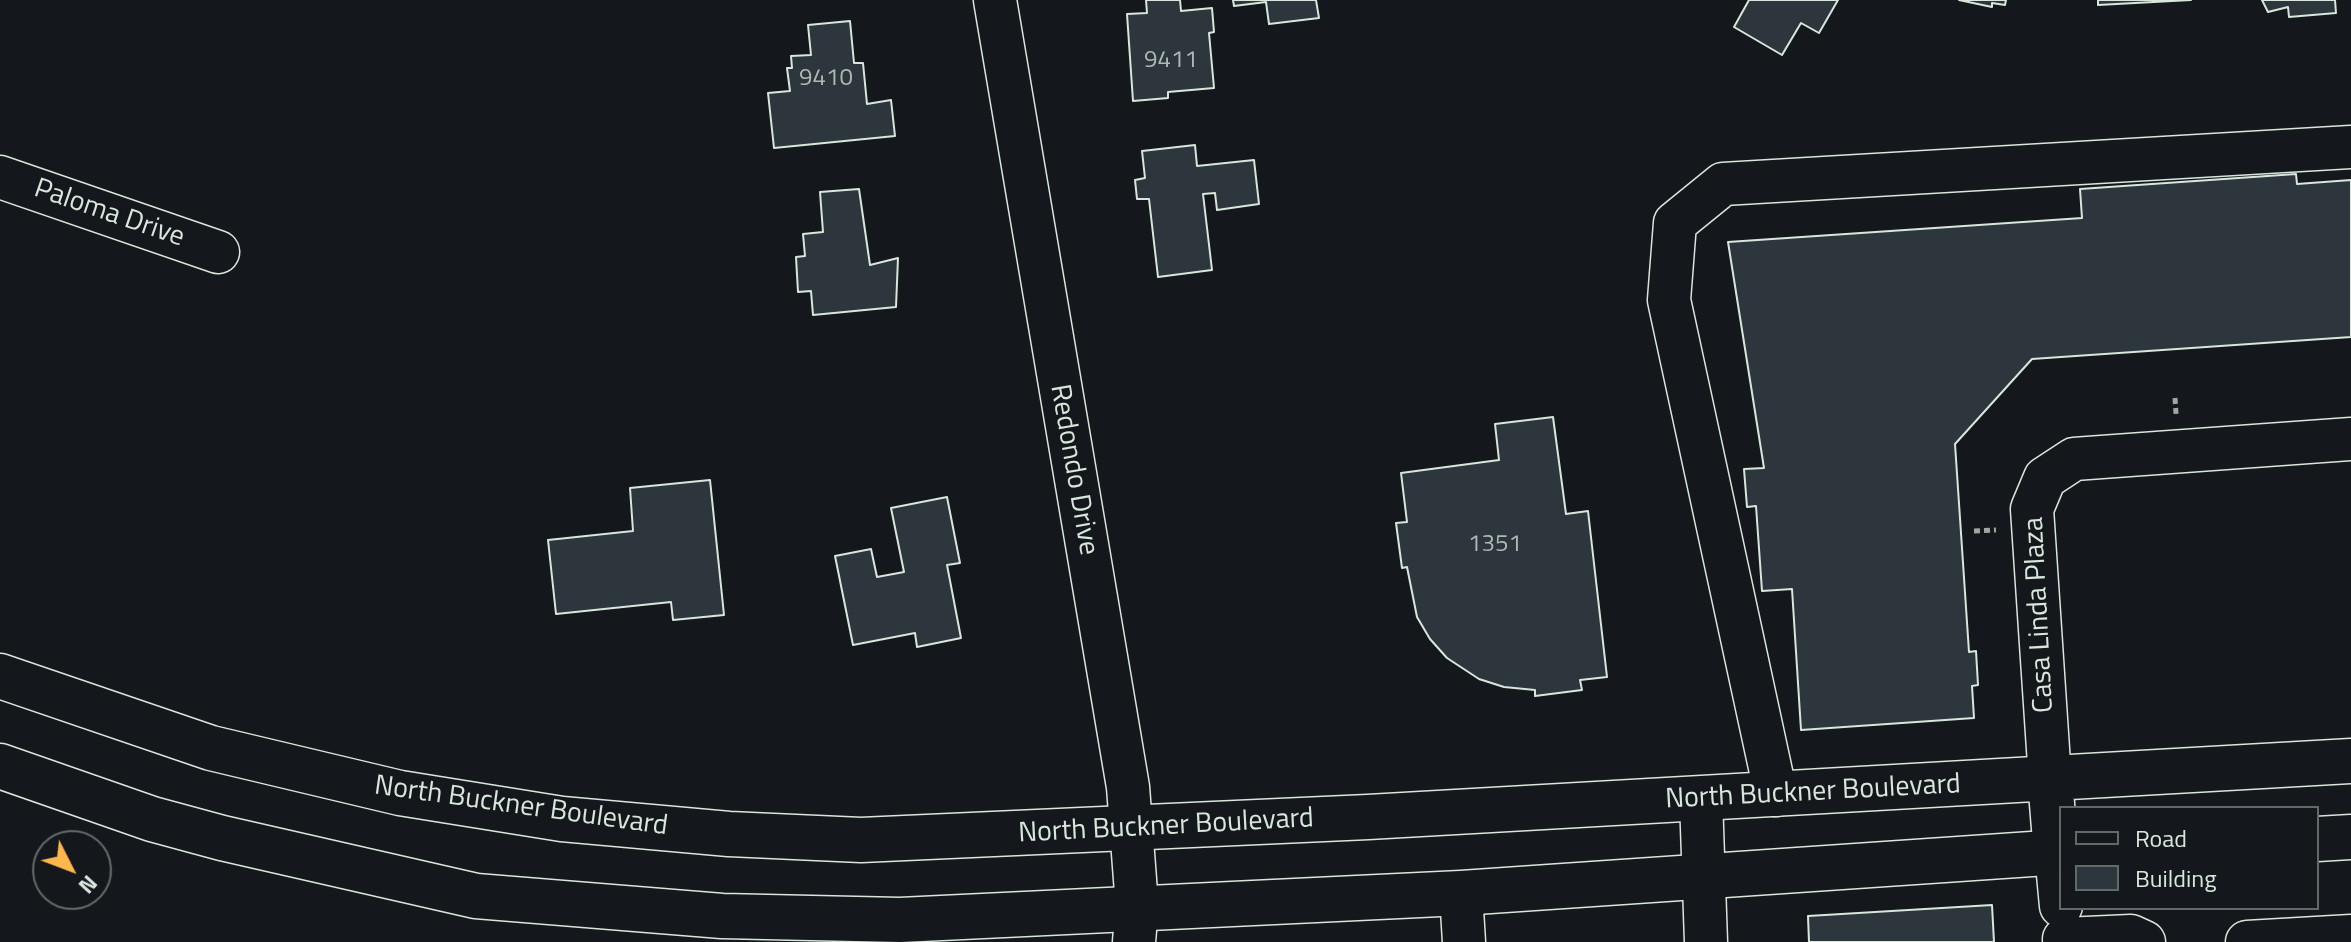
<!DOCTYPE html>
<style>
body{margin:0}
#map{position:relative;width:2351px;height:942px;overflow:hidden;background:#14181c;font-family:"Titillium Web",sans-serif}
canvas{display:block}
.legend{position:absolute;left:2059px;top:806px;width:260px;height:104px;box-sizing:border-box;background:#14181c;border:2px solid #626a69;margin:0;padding:10px 14px;list-style:none;font-size:24px;color:#d8e6dc}
.legend li{display:flex;align-items:center;gap:16px;height:40px}
.legend b{width:40px;border:2px solid #626a69}
.north{position:absolute;left:32px;top:830px;width:80px;height:80px;box-sizing:border-box;background:#14181c;border:2px solid #626a69;border-radius:50%;rotate:132deg;font-size:22px;font-weight:700;line-height:32px;text-align:center;color:#d8e6dc}
.north::after{content:'';display:block;margin:auto;width:28px;height:36px;background:#ffb74d;clip-path:polygon(50% 0,100% 100%,50% 72%,0 100%)}
</style>
<div id="map">
<canvas width="2351" height="942"></canvas>
<ul class="legend">
<li><b style="height:10px;background:#14181c"></b>Road</li>
<li><b style="height:22px;background:#2c363c"></b>Building</li>
</ul>
<div class="north">N</div>
</div>
<script>
const ctx = document.querySelector('canvas').getContext('2d');
ctx.lineJoin = 'round';
function paint(path, color) {
  ctx.fillStyle = color;
  ctx.fill(path, 'evenodd');
}
function strokePath(path, color, width, dash) {
  ctx.strokeStyle = color;
  ctx.lineWidth = width;
  ctx.lineCap = dash ? 'butt' : 'round';
  ctx.setLineDash(dash || []);
  ctx.stroke(path);
}
function drawText(font, color, halo, rows, align = 'center') {
  ctx.font = font + ' "Titillium Web",sans-serif';
  ctx.lineWidth = 6;
  ctx.setLineDash([]);
  ctx.textBaseline = 'middle';
  ctx.strokeStyle = halo;
  ctx.fillStyle = color;
  for (const [text, x, y, turn = 0] of rows) {
    ctx.save();
    ctx.translate(x, y);
    ctx.rotate((+turn || 0) * Math.PI / 180);
    ctx.textAlign = isNaN(turn) ? turn : align;
    if (halo) ctx.strokeText(text, 0, 0);
    ctx.fillText(text, 0, 0);
    ctx.restore();
  }
}
const building = new Path2D(`
 M1146,0H1180L1181,11L1212,8L1214,32L1209,33L1214,88L1168,92V98L1133,101L1127,14L1147,13Z
 M1233,0H1316L1319,18L1269,24L1266,2L1234,6Z
 M1749,0H1838L1819,33L1801,23L1782,55L1734,27Z
 M1959,0H2006L2005,5L1992,3V7Z
 M2098,0H2191L2098,5Z
 M2262,0H2335L2336,13L2289,17L2288,7L2268,12Z
 M850,21L854,63H863L867,104L891,100L895,136L774,148L768,93L790,91L787,68H792L791,56L811,55L808,25Z
 M1195,145L1197,166L1254,160L1259,204L1217,210L1215,193L1203,194L1212,270L1158,277L1149,199H1137L1135,180L1145,178L1142,151Z
 M2296,174L2297,184L2351,180V337L2032,359L1955,444L1969,652L1976,651L1978,685L1972,686L1974,718L1801,730L1792,589L1762,591L1756,506L1747,507L1744,469L1764,468L1728,242L2082,218L2080,189Z
 M859,189L870,265L898,258L896,307L813,315L811,291L798,292L796,257L805,256L803,234L823,232L820,192Z
 M1553,417L1566,514L1588,511L1607,677L1580,680L1582,690L1535,696V690L1504,687L1479,679L1447,658L1430,639L1417,617L1407,567L1402,568L1396,523L1407,522L1401,473L1499,460L1495,424Z
 M710,480L724,615L673,620L671,602L556,614L548,540L633,531L630,488Z
 M947,497L960,563L947,565L961,638L917,647L915,633L853,645L835,556L871,549L877,577L904,572L891,508Z
 M1992,905L1994,942H1809L1808,916Z`);
const path = new Path2D(`
 M2175,398L2176,414
 M1974,531L1996,530`);
const minor = new Path2D(`
 M995,0L1128,787L1137,906L1134,942
 M0,177L218,252
 M2050,779L2032,509L2045,478L2074,459L2351,439
 M1776,795L1669,300L1675,223L1723,184L2351,147
 M1701,799L1706,942
 M2056,853L2061,906
 M1461,893L1464,942
 M2064,939L2131,936L2144,942
 M2247,942L2351,936`);
const major = new Path2D(`
 M0,676L211,748L400,793L562,819L729,834L861,840L1368,817L2351,761
 M0,766L152,819L222,838L476,896L722,916L900,920L1461,893L2061,852
 M2050,779L2056,853
 M2317,839L2351,837`);
const numberNames = [
 ["9411",1171,61],
 ["9410",826,79],
 ["1351",1495,545]
];
const streetNames = [
 ["Paloma Drive",109,214,19],
 ["Redondo Drive",1073,470,80],
 ["Casa Linda Plaza",2040,615,-93],
 ["North Buckner Boulevard",1813,793,-3],
 ["North Buckner Boulevard",521,807,8],
 ["North Buckner Boulevard",1166,827,-3]
];
paint(building, '#2c363c');
strokePath(building, '#d8e6dc', 2);
strokePath(minor, '#d8e6dc', 45);
strokePath(major, '#d8e6dc', 47);
strokePath(path, '#9da8a2', 5, [6, 4]);
strokePath(minor, '#14181c', 42);
strokePath(major, '#14181c', 44);
drawText('24px', '#adbab4', null, numberNames);
drawText('28px', '#d8e6dc', '#14181c', streetNames);
</script>
